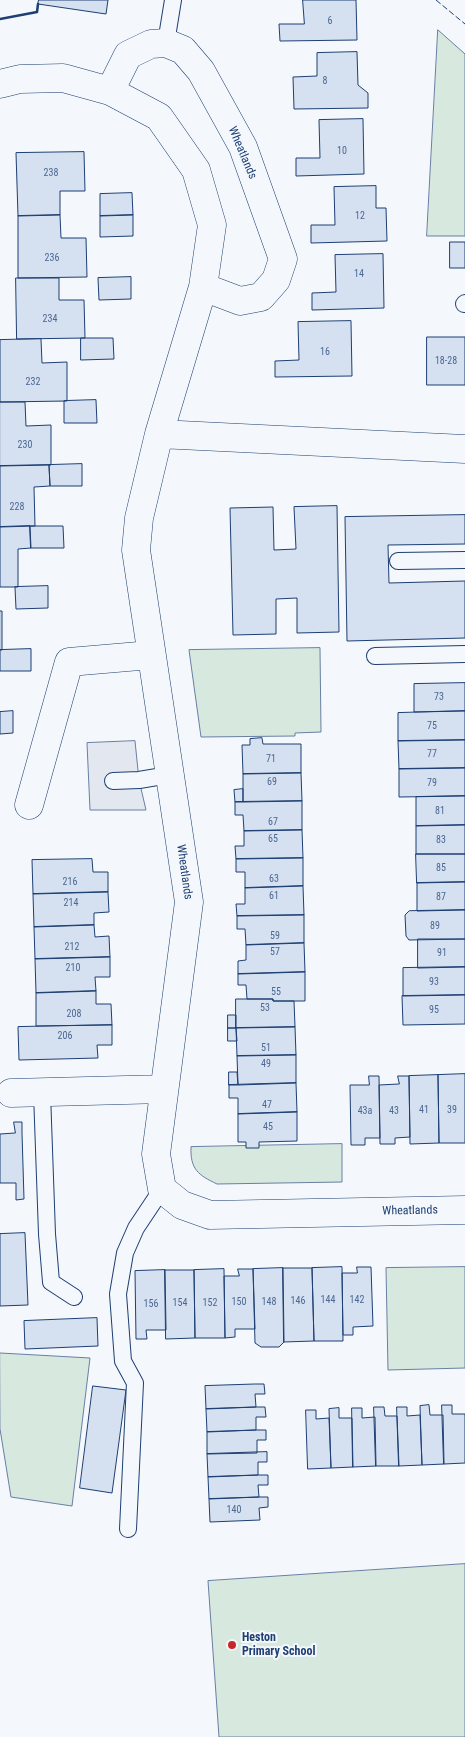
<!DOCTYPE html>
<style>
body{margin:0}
canvas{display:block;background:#f4f7fb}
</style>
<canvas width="465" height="1737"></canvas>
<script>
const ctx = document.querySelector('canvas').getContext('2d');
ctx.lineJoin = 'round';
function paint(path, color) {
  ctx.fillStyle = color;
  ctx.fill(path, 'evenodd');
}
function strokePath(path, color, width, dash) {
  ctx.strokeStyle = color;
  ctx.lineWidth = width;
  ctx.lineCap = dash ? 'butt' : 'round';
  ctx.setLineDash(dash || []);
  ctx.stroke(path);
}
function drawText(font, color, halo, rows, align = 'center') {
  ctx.font = font + ' "Roboto Condensed",sans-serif';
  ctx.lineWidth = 4;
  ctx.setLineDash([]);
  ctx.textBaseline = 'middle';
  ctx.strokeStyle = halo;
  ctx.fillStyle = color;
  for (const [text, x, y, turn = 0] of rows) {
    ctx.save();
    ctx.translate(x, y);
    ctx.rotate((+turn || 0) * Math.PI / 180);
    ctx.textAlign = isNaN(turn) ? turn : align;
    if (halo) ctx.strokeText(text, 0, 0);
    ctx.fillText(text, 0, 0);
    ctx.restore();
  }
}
const green = new Path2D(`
 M438,30L465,54V236H427Z
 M320,648L321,732L295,733V736L201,737L189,650Z
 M342,1144V1182L217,1184C198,1175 190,1169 191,1147Z
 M465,1267V1368L388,1370L386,1268Z
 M0,1353L90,1358L72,1506L11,1497L0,1429Z
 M465,1564V1737H219L208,1581Z`);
const parking = new Path2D(`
 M135,741L139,780L146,810H90L87,743Z`);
const building = new Path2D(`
 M39,0H108L106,14L38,4Z
 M303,0H356L357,40L280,41L279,24H304Z
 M357,52L358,85L368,93V108L294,109L293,77L317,76V53Z
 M363,119L364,174L296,176V158H320L319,120Z
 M84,152L85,191H60V215L18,216L16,153Z
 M376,186V208H386L387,241L311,243V225H335L334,187Z
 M132,193L133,215L100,216V194Z
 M60,215L61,238H86L87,277L18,278V216Z
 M133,215V236L100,237V216Z
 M450,242H465V268H450Z
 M383,254L384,308L312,310V293L336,292L335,255Z
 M131,277V299L99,300L98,278Z
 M16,278H59V300H84L85,338L17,339Z
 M351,321L352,376L275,377V361L299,360L298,322Z
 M427,337H465V385H427Z
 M81,338H113L114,359L81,360Z
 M41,339L42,363L67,362V401L0,402V340Z
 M96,400L97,423H64V401Z
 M0,402H25L26,426L51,425V465L0,466Z
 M82,464V486H50L49,465Z
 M49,465L50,486L34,487L35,526L0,527V466Z
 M337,506L339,632L297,633V598L276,599V634L233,635L230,508L273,507L274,550L296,549L294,507Z
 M465,515V544L388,545L389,583L465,581V638L347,641L345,517Z
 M30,526H63L64,548H31Z
 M30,526L31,548L18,549V587H0V527Z
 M48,586V608L16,609L15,587Z
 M0,611H2V650H0Z
 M31,649V671H0V650Z
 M465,683V711L414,712V684Z
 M13,711V733L0,734V712Z
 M465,711V740L398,741V713Z
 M262,738L263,744H301V773L243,774L242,745H250V739Z
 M465,740V768L399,769L398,741Z
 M465,768V796L399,797V769Z
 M301,773L302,801L243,802V774Z
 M243,789V802H235L234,790Z
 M465,796V825L416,826V797Z
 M302,801V830L244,831L243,815H235V802Z
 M465,825V854H416V826Z
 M302,830L303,858L236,859L235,846H244V831Z
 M416,854H465V882L417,883Z
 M303,858V886L245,888V872H236V859Z
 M92,859L93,872H108V892L33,894L32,860Z
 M465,882V910L417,911V883Z
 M303,886L304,915L237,916L236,904H245V888Z
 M108,892L109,912L94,913V925L34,927L33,894Z
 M465,910V939L409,940L406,936L405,915L409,911Z
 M304,915V943L246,945L245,929H237V916Z
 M94,925L95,937L109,936L110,957L35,959L34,927Z
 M418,939H465V967L418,968Z
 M304,943L305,972L238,974V961L246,960V945Z
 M110,957V977H95L96,991L36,993L35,959Z
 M465,967V995L403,996V968Z
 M305,972V1001H273V999H247L246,985H238V974Z
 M96,991V1004H111L112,1025L36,1026V993Z
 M465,995V1024L403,1025L402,996Z
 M236,999H273V1001H294L295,1027L236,1028Z
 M228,1015H236V1028H228Z
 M112,1025V1045H97L98,1058L19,1060L18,1027Z
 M295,1027L296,1055L237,1056L236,1028Z
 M228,1028H236L237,1041H228Z
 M296,1055V1083L238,1085L237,1056Z
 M229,1072H237L238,1085H229Z
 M465,1074V1143H439L438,1075Z
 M438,1075L439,1143L410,1144L409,1076Z
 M369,1076H379L380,1138H365V1145H351L350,1085H369Z
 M398,1076H409L410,1137L395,1138V1144H380L379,1085L399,1084Z
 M296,1083L297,1112L238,1114V1098H229V1085Z
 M297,1112V1141L259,1142V1148H246V1142H238V1114Z
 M14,1122H22V1133L24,1199L16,1200V1183H0V1134L15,1133Z
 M25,1233L28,1305L0,1306V1234Z
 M342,1267L343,1341H314L312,1268Z
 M357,1267H371L373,1326L353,1327V1335H343L342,1273H357Z
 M283,1268H312L314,1341L284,1342Z
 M283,1268L284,1342L279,1347H261L255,1343L253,1269Z
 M224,1269L225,1338H195L194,1270Z
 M238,1269H253L255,1329H235V1337L225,1338L224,1276H239Z
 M165,1270H194L195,1338L166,1339Z
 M165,1270L166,1330H146L147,1339H136L135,1271Z
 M97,1318L98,1346L25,1349L24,1321Z
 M255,1384H264L265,1394H255L256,1407L206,1409L205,1386Z
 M93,1386L126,1390L112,1493L80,1488Z
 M429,1405L430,1415H443L444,1464L422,1465L420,1406Z
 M442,1405H452V1414H465V1463L444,1464Z
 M256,1407H265L266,1417H256V1430L207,1432L206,1409Z
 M374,1407H384L385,1416H397L399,1466H376Z
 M397,1407H407V1416L420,1415L422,1465L399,1466Z
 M339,1408V1418H352L353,1467L331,1468L329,1409Z
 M352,1408H362V1418L375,1417L376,1466L353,1467Z
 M306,1410H316V1419L329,1418L331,1468L308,1469Z
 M256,1430H266V1440H257V1453L207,1454V1432Z
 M267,1452V1462H258V1475L208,1477L207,1454Z
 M258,1475H268V1485H258L259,1497L209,1499L208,1477Z
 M259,1497H268V1507L259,1508L260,1520L210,1522L209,1499Z`);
const lane = new Path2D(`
 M166,43L173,0
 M464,304L465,303
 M398,561L465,560
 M375,656L465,654
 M113,781L139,780L169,775
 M42,1093L47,1234L51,1282L74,1297
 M128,1529L135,1383L123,1361L118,1294L125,1253L136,1228L162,1189`);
const street = new Path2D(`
 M0,84L20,79L63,78L110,91L159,117L196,170L212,225L203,287L159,434L139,518L136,550L189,902L156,1154L162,1189L182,1205L210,1215L465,1210
 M110,91L128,55L151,44L166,43L183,50L201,71L243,147L283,259L276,280L261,297L240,301L203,287
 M159,434L465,449
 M29,805L69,662L151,655
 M11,1093L164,1089`);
const fence = new Path2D(`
 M436,0L465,24`);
const wall = new Path2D(`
 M0,19L37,12L38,4`);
const markers = [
 [232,1645,5,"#c62828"]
];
const numberNames = [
 ["6",330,21],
 ["8",325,81],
 ["10",342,151],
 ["238",51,173],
 ["12",360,216],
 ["236",52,258],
 ["14",359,274],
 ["234",50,319],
 ["16",325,352],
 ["18-28",446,361],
 ["232",33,382],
 ["230",25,445],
 ["228",17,507],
 ["73",439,697],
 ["75",432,726],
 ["77",432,754],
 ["71",271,759],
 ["69",272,782],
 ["79",432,783],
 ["81",440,811],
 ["67",273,822],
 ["65",273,839],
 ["83",441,840],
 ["85",441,868],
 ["63",274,879],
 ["216",70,882],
 ["61",274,896],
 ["87",441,897],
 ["214",71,903],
 ["89",435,926],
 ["59",275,936],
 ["212",72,947],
 ["57",275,952],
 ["91",442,953],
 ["210",73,968],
 ["93",434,982],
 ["55",276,992],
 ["53",265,1008],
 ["95",434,1010],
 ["208",74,1014],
 ["206",65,1036],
 ["51",266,1048],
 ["49",266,1064],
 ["47",267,1105],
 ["41",424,1110],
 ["39",452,1110],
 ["43a",365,1111],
 ["43",394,1111],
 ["45",268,1127],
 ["144",328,1300],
 ["142",357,1300],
 ["146",298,1301],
 ["150",239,1302],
 ["148",269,1302],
 ["154",180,1303],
 ["152",210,1303],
 ["156",151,1304],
 ["140",234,1510]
];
const streetNames = [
 ["Wheatlands",242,153,67],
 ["Wheatlands",184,872,82],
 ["Wheatlands",410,1211,-1]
];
const poiNames = [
 ["Heston",242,1638],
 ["Primary School",242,1652]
];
paint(green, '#d7e8df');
strokePath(green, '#687fa3', 1);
paint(parking, '#e3e8f0');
strokePath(parking, '#687fa3', 1);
paint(building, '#d5e0f0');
strokePath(building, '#1d3f73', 1);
strokePath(lane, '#1d3f73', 18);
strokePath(street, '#1d3f73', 29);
strokePath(lane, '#f4f7fb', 16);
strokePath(street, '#f4f7fb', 28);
strokePath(fence, '#1d3f73', 1, [6, 2.5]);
strokePath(wall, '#1d3f73', 2.5);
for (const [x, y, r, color] of markers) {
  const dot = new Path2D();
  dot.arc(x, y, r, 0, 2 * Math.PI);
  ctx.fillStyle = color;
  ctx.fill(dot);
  strokePath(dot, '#f4f7fb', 2);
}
drawText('10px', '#4b6792', null, numberNames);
drawText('12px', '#1d3f73', '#f4f7fb', streetNames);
drawText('bold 12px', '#1d3f73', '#f4f7fb', poiNames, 'left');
</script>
